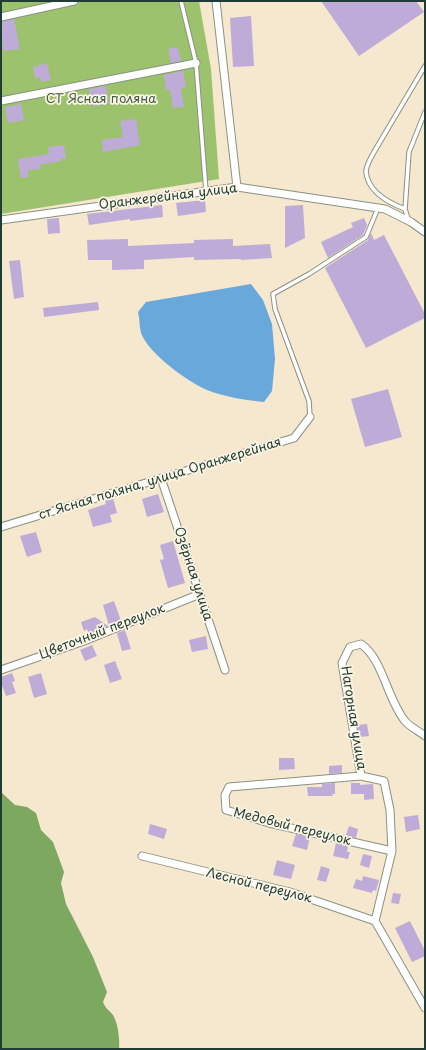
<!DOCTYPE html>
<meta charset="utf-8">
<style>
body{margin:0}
#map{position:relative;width:426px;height:1050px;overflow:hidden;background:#f6e7cf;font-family:"Playpen Sans",sans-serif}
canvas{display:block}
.frame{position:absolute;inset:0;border:2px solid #1f3d34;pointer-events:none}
</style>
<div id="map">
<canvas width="426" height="1050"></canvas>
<div class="frame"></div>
</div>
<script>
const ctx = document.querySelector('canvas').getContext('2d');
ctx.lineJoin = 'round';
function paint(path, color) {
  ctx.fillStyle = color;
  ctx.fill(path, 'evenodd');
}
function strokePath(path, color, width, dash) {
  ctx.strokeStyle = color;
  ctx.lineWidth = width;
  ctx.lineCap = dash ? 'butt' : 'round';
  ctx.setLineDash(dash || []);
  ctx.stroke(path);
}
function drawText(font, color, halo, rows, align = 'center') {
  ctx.font = font + ' "Playpen Sans",sans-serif';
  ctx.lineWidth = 3.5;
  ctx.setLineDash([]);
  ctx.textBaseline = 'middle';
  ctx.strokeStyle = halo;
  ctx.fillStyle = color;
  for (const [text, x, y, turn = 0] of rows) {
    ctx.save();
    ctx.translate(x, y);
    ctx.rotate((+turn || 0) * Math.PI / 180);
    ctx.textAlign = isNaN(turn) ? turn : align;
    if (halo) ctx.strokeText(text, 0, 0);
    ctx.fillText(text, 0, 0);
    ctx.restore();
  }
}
const green = new Path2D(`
 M1,1H199L211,69L219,179L1,214Z`);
const forest = new Path2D(`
 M1,792L15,805L27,807L36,813L41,830L53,842L64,872L61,883L66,904L93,957L107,992L103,1002C105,1008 109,1010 113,1015C118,1023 120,1040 119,1049H1Z`);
const water = new Path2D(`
 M251,284L263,300L272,324L275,359L272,391L264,402C245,400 225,397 207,390C188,382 148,353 141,333C139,326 140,319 138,312L146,302Z`);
const building = new Path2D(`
 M321,1H416L424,12L359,56Z
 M251,16L254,66L233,67L230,18Z
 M14,19L20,49L3,51L1,22Z
 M178,47L181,61L171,63L168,49Z
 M47,63L51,80L41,82L40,77L35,78L33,67Z
 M183,71L186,87L181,88L184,107L173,108L170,90H166L164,75Z
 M106,86L109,104L92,106L89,89Z
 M21,104L24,120L8,123L5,107Z
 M136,119L140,145L103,152L102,140L123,137L120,121Z
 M64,145L66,158L61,159L62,161L40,165L41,169L28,170L29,177L21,178L18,159L49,154L48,147Z
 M205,200L206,212L178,216L176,203Z
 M162,205L163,217L130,221V219L89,225L87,214Z
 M303,205L305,238L285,248V206Z
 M59,218L60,233L48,234L47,219Z
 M364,218L367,225L363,235L328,258L321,242L353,227L351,223Z
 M371,233L374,240L384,235L425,314V318L366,348L325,268L368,240Z
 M128,239V246L194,243V240L233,239V246L270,244L272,258L241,260V259L194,260V257L144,260V269L112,270V260H88L87,240Z
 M20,260L24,297L14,299L9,261Z
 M98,302L99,310L44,317L43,308Z
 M388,389L402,437L365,447L351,399Z
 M158,494L164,512L147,517L142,499Z
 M113,498L117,513L110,515L112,522L93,527L88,510L106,504L105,501Z
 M36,532L42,552L27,557L20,536Z
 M173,541L185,583L168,588L160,560L164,559L160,545Z
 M114,601L121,621L109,626L103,605Z
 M95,617L108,626L89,634L87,629L84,631L81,622Z
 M125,630L131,649L122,651L117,633Z
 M206,636L208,649L192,652L189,640Z
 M92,645L97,656L85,661L80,650Z
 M115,661L122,679L110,683L104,665Z
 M12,673L15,681L12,682L16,693L6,696L1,683V677Z
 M41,673L47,694L34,698L28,677Z
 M367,724L369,736L360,737L357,725Z
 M279,758H294L295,769L279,770Z
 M342,765V773L329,774V766Z
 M335,783V794H332L333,796H308L307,787H322V784Z
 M351,783H360V785L373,784L374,799L364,800V794H351Z
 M418,815L420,829L406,832L404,817Z
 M150,824L167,829L164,839L148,834Z
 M349,826L358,829L356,838L346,835Z
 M296,834L310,837L307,850L292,846Z
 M336,843L348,846L347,852H350L348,859L333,856Z
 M363,854L372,856L369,868L360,865Z
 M277,860L295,865L291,879L273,875Z
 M321,866L330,869L326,882L317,880Z
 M363,876L379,880L376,891L373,890L372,893L353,888L356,879L362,881Z
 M393,893L401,894L399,904L391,903Z
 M410,921L425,951V956L412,962L395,928Z`);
const lane = new Path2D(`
 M181,1L196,63L206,191
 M405,209L409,152L425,112
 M408,219L405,209C389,203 368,192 366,172C366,165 371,158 374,152L425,66
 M310,417L309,401L275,309L273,294L309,274L366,237L378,208`);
const street = new Path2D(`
 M216,1L237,187
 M1,17L74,1
 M1,101L196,63
 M1,220L237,187L385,209L411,222L425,232
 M161,478L225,670
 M1,527L294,438L310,417
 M1,670L84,641L195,596L198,589
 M361,776L229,787L225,795L226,810L269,823L392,851
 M142,856L290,892L375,921
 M375,921L392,851L390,810L384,781L361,776L342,663L350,647L361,644C383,659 387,699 405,721C410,727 419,731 425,736
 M375,921L425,1008`);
const parkNames = [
 ["СТ Ясная поляна",101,99]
];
const streetNames = [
 ["Оранжерейная улица",168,197,-7],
 ["ст Ясная поляна, улица Оранжерейная",160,479,-17],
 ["Озёрная улица",193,574,72],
 ["Цветочный переулок",102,632,-21],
 ["Нагорная улица",353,718,81],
 ["Медовый переулок",292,827,14],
 ["Лесной переулок",259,886,14]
];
paint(green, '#9cc26d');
paint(forest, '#7da860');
paint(water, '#69a8db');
paint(building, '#bfabd7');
strokePath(lane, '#8a9282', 5.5);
strokePath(street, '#8a9282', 9);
strokePath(lane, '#fff', 3.5);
strokePath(street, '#fff', 7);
drawText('13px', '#3e5e42', '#fcf5e5', parkNames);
drawText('13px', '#1f3d34', '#fcf5e5', streetNames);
</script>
